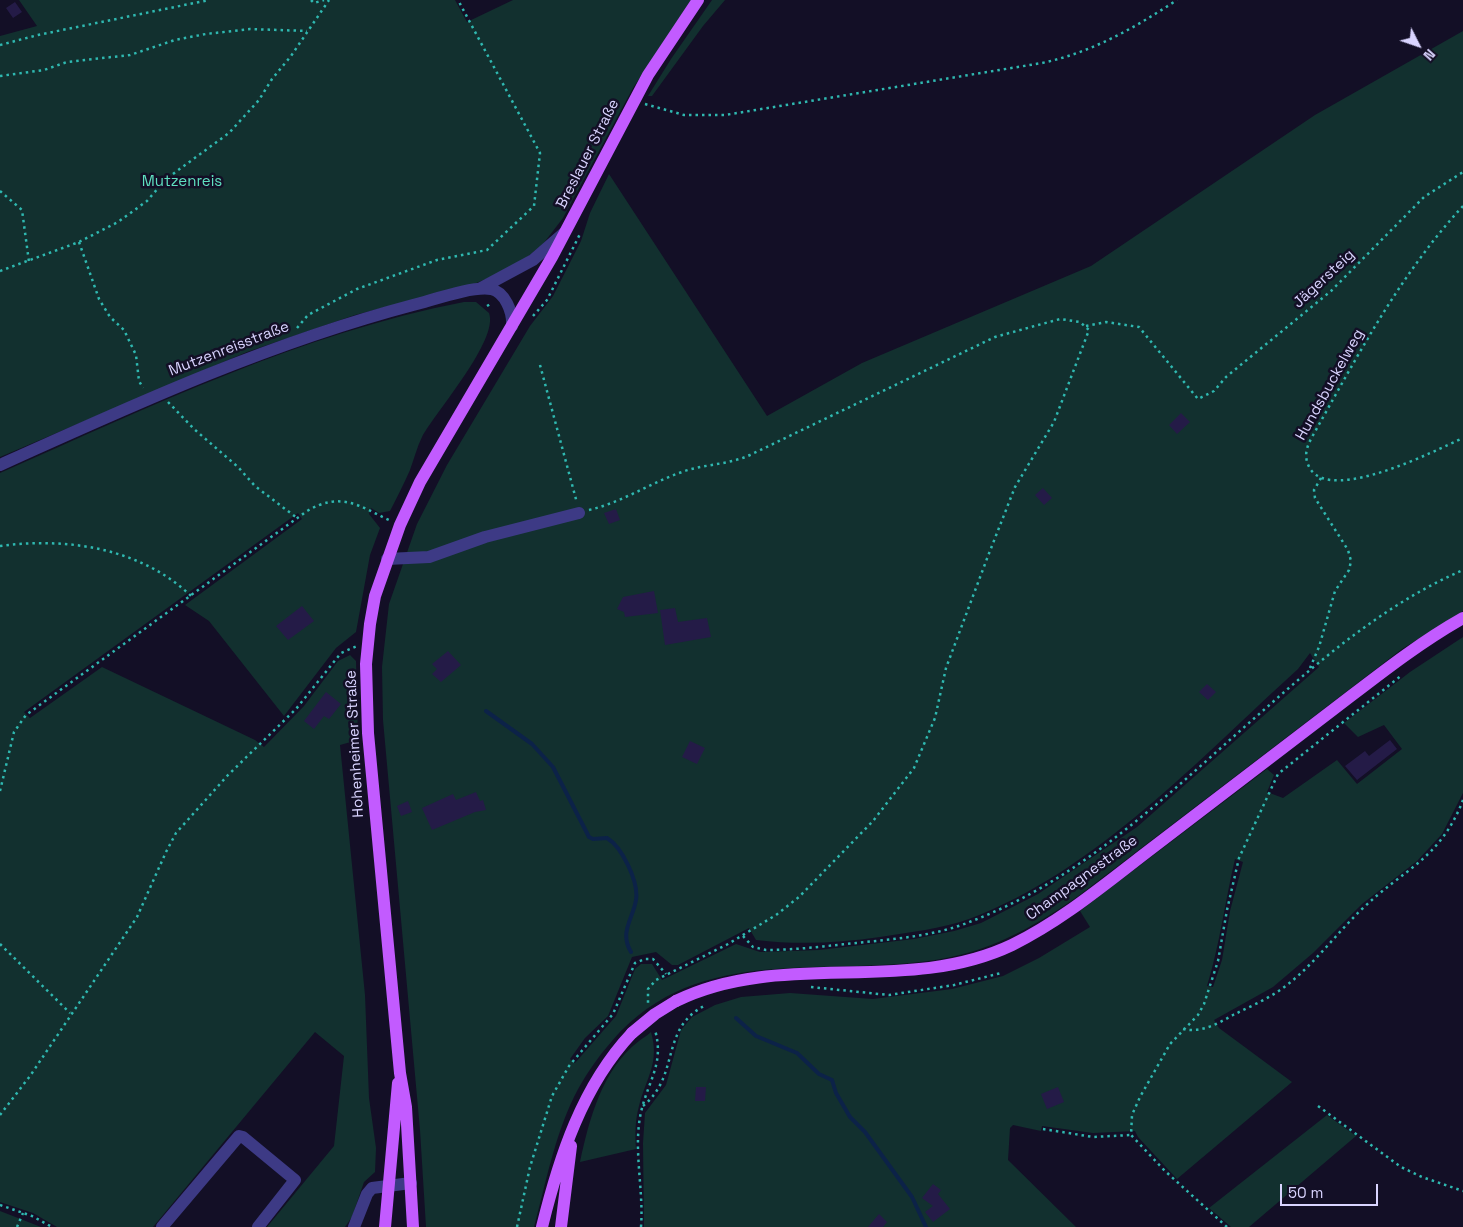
<!DOCTYPE html>
<meta charset="utf-8">
<style>
body{margin:0}
#map{position:relative;width:1463px;height:1227px;overflow:hidden;background:#130f26;font-family:"Space Grotesk",sans-serif}
canvas{display:block}
.north{position:absolute;left:1393px;top:20px;width:50px;height:50px;-webkit-text-stroke:4px #130f26;paint-order:stroke;rotate:131deg;font-size:14px;font-weight:700;line-height:20px;text-align:center;color:#d9d4ff}
.north::after{content:'';display:block;margin:auto;width:18px;height:22px;background:#d9d4ff;clip-path:polygon(50% 0,100% 100%,50% 72%,0 100%)}
.scale{position:absolute;left:1280px;top:1184px;width:98px;height:22px;box-sizing:border-box;border:2px solid #d9d4ff;border-top:0;padding-left:6px;font-size:15px;line-height:18px;white-space:nowrap;color:#d9d4ff;-webkit-text-stroke:4px #130f26;paint-order:stroke}
</style>
<div id="map">
<canvas width="1463" height="1227"></canvas>
<div class="north">N</div>
<div class="scale">50 m</div>
</div>
<script>
const ctx = document.querySelector('canvas').getContext('2d');
ctx.lineJoin = 'round';
function paint(path, color) {
  ctx.fillStyle = color;
  ctx.fill(path, 'evenodd');
}
function strokePath(path, color, width, dash) {
  ctx.strokeStyle = color;
  ctx.lineWidth = width;
  ctx.lineCap = dash ? 'butt' : 'round';
  ctx.setLineDash(dash || []);
  ctx.stroke(path);
}
function drawText(font, color, halo, rows, align = 'center') {
  ctx.font = font + ' "Space Grotesk",sans-serif';
  ctx.lineWidth = 5;
  ctx.setLineDash([]);
  ctx.textBaseline = 'middle';
  ctx.strokeStyle = halo;
  ctx.fillStyle = color;
  for (const [text, x, y, turn = 0] of rows) {
    ctx.save();
    ctx.translate(x, y);
    ctx.rotate((+turn || 0) * Math.PI / 180);
    ctx.textAlign = isNaN(turn) ? turn : align;
    if (halo) ctx.strokeText(text, 0, 0);
    ctx.fillText(text, 0, 0);
    ctx.restore();
  }
}
const green = new Path2D(`
 M19,0H455L467,22L513,0H691L633,88L563,218L543,244L526,258L498,274L474,284L355,315L247,352L0,457V36L37,26Z
 M712,0H725L703,26L652,96H648L671,59Z
 M1463,31V611L1402,649L1081,894C1040,923 996,949 946,958C829,980 700,939 612,1041C597,1058 584,1077 574,1097C554,1138 546,1183 534,1227H426L420,1130L383,720L382,667L389,604L417,524L447,465L530,326L553,296L581,241L590,213L609,174L767,416L862,363L1091,266L1315,115ZM1310,653L1319,667L1137,827L1038,894L981,923L954,931L914,939L819,950L760,952L736,944L662,980L652,964H641L635,969L616,1016L575,1063L570,1059L585,1038L608,1016L632,957L656,952L672,965H678L749,928L756,940C798,945 839,943 880,937C910,932 941,929 969,919C1095,872 1200,758 1298,669Z
 M464,302H476L489,313C499,340 437,410 422,437C417,447 414,459 410,470C404,484 397,497 390,511L379,513L371,508L369,514L380,528L370,555L356,632L336,648L284,716L209,621L185,605L302,519L298,513L24,712L30,718L102,667L255,740L264,747L304,706L338,661L350,655L356,661L358,740L340,745L365,995L369,1098L376,1148L375,1172L364,1182L352,1217L345,1227H267L334,1146L344,1056L315,1032L153,1227H57L33,1213L0,1202V473C150,407 302,333 464,302Z
 M1463,637V793L1442,834L1417,861L1362,904L1313,953L1273,987L1214,1020L1219,1028L1292,1082L1177,1179L1138,1137L1135,1131L1093,1133L1042,1126L1041,1131L1013,1125L1010,1128L1008,1160L1076,1227H644L643,1143L645,1113L666,1085L681,1030L692,1017L715,1005L741,997L790,993L873,999L952,989L1003,976L1039,958L1090,927L1080,911L1267,769L1274,775L1267,792L1283,798L1337,760L1357,784L1402,749L1384,725L1358,737L1344,723L1410,672ZM1235,859L1243,862L1230,911L1222,960L1213,987L1207,986C1220,944 1225,901 1235,859Z
 M651,1032C660,1063 646,1078 639,1106C635,1121 635,1134 636,1149L580,1162C589,1120 602,1069 639,1041C642,1038 647,1036 651,1032Z
 M1327,1115L1356,1136L1249,1227H1231L1209,1208Z
 M0,1211L41,1227H0Z`);
const stream = new Path2D(`
 M486,711L532,744L553,767L589,837L593,839L607,838C622,847 639,882 636,900C633,919 619,932 631,952
 M736,1018L756,1036L797,1053L819,1074L832,1080L836,1093L850,1117L865,1132L912,1197L926,1227`);
const building = new Path2D(`
 M15,2L22,12L13,18L6,8Z
 M1181,413L1190,422L1177,434L1169,425Z
 M1043,488L1052,498L1044,505L1035,495Z
 M616,509L620,520L609,524L604,513Z
 M654,591L658,613L625,617L624,612L617,609L623,597Z
 M302,606L314,621L288,640L276,626Z
 M675,608L678,622L707,618L711,637L665,645L660,610Z
 M448,651L461,665L441,682L432,674L437,669L432,664Z
 M1207,684L1216,692L1208,700L1199,692Z
 M326,692L341,704L329,719L324,716L314,729L304,721Z
 M1390,740L1397,749L1357,780L1345,766L1365,751L1369,756Z
 M690,741L705,748L697,764L682,757Z
 M476,792L480,801L483,800L486,810L475,812L432,830L422,808L453,794L456,800Z
 M408,801L412,812L401,816L397,806Z
 M696,1087H706L705,1101H695Z
 M1058,1087L1064,1102L1047,1109L1041,1094Z
 M933,1184L941,1190L938,1194L950,1209L933,1222L925,1212L933,1206L922,1198Z
 M879,1214L887,1222L883,1227H868Z`);
const path = new Path2D(`
 M311,0L314,3L324,0
 M0,45L38,35L209,0
 M0,76L44,70L67,62L130,55L175,40L206,34L250,29L307,31
 M645,104L684,115H725L1042,63C1093,52 1134,28 1177,0
 M0,191L22,210L29,262
 M1463,206C1400,274 1357,357 1312,437C1306,448 1303,458 1311,470C1335,502 1434,451 1463,438
 M79,242L99,299L110,317L124,330L136,355L139,381L143,388
 M0,271L79,242L118,222L147,201L166,179L229,133L259,100L272,79L291,56L329,0
 M487,306L492,303
 M533,316L547,300L581,232
 M1086,326L1106,322L1139,327L1198,399L1214,391L1226,377L1331,291L1424,197L1463,172
 M297,328L308,315L357,289L437,260L487,250L534,206L540,153L458,0
 M540,365L577,503
 M168,402L194,429L238,467L255,486L297,518
 M589,510C623,502 650,483 682,472C704,464 728,465 750,455L995,337L1060,319L1080,322L1089,330L1054,422L1015,487L988,556L946,668L935,718L914,768L873,821L799,897L776,915L728,944L656,980L648,989V1005
 M0,546C67,537 141,548 191,596
 M1310,668L1319,647L1335,591L1349,570L1351,561L1348,550L1315,498L1314,490L1321,478
 M0,791L14,732L26,715L307,511C341,491 359,506 389,520
 M743,936L753,947L766,950C796,950 826,946 856,943C895,939 936,936 972,921C1087,877 1175,787 1266,708C1326,655 1389,602 1463,570
 M0,944L70,1013
 M811,987L889,995L954,985L1001,973
 M1183,1029C1202,1033 1217,1024 1233,1015C1249,1007 1268,999 1283,988C1313,966 1335,935 1361,910C1403,869 1440,860 1463,800
 M643,1106C681,1075 659,1028 706,1005
 M1318,1106L1401,1167L1422,1177L1463,1191
 M0,1115L30,1076L137,917L166,852L176,833L228,775L296,709L341,653L357,646
 M1043,1129L1093,1137L1131,1135
 M0,1205L32,1216L52,1227
 M17,1227L23,1213
 M517,1227L530,1167L552,1096L569,1066L613,1014L635,963L645,959H653L666,974
 M641,1227C644,1188 632,1146 642,1108C650,1078 664,1062 655,1030
 M1227,1227L1165,1171L1131,1135L1132,1115L1140,1097L1170,1044L1198,1015L1204,1004L1218,961L1227,910L1239,858L1278,774L1402,675`);
const minor = new Path2D(`
 M481,288L533,260L564,233
 M0,465C135,404 269,343 413,305C433,300 471,286 491,289C505,292 513,312 512,326
 M387,559L429,557L485,537L579,513
 M162,1227L239,1136L243,1137L295,1180L258,1227
 M354,1227L367,1194L372,1188L411,1183`);
const major = new Path2D(`
 M676,1001C782,949 905,996 1012,945C1061,921 1104,885 1147,852C1209,805 1271,757 1334,709C1376,677 1417,644 1463,618
 M385,1227L398,1083
 M413,1227L406,1107L400,1073L368,733L366,664L370,624L375,596L400,525L420,482L552,257L648,75L698,0
 M542,1227C559,1158 582,1086 632,1033
 M561,1227L571,1146`);
const majorBridge = new Path2D(`
 M632,1033L655,1014L676,1001`);
const streetNames = [
 ["Breslauer Straße",588,154,-63],
 ["Jägersteig",1324,279,-43],
 ["Mutzenreisstraße",229,349,-21],
 ["Hundsbuckelweg",1330,385,-61],
 ["Hohenheimer Straße",355,744,-93],
 ["Champagnestraße",1082,878,-36]
];
const parkNames = [
 ["Mutzenreis",182,182]
];
paint(green, '#12302f');
strokePath(stream, '#0c2248', 4);
paint(building, '#241b47');
strokePath(path, '#2fb8b0', 2.5, [2.5, 4]);
strokePath(minor, '#3d3a85', 12);
strokePath(major, '#c25bff', 12);
strokePath(majorBridge, '#c25bff', 12);
drawText('15px', '#d9d4ff', '#130f26', streetNames);
drawText('15px', '#5fe0c0', '#130f26', parkNames);
</script>
